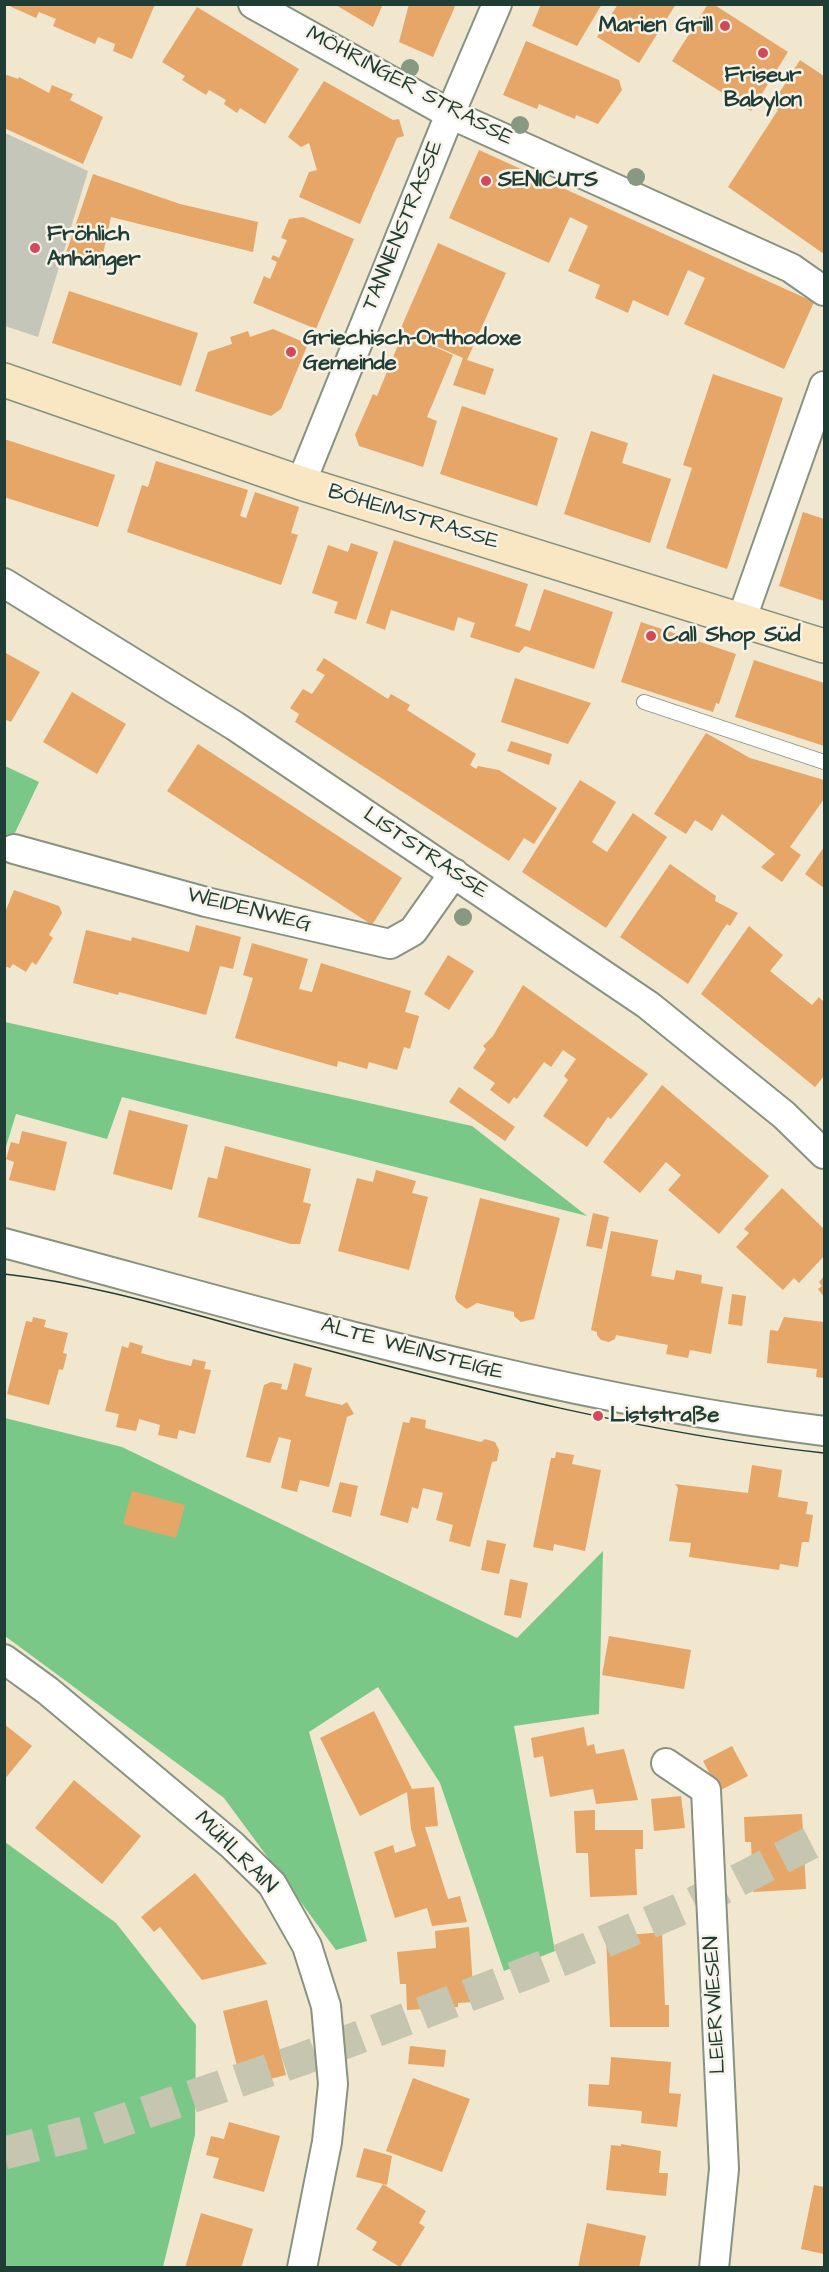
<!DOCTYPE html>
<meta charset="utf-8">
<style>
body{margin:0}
#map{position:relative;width:829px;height:2272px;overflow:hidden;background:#f0e7ce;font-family:"Architects Daughter",sans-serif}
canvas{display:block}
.frame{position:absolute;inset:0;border:6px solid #1f3d34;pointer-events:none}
</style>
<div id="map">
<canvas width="829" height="2272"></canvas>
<div class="frame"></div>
</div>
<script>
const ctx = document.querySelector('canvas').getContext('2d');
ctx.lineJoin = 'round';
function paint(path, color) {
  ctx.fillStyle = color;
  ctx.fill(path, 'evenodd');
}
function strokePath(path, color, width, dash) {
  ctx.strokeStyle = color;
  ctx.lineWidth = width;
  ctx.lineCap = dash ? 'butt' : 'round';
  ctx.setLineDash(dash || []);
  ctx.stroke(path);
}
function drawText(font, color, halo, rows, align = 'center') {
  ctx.font = font + ' "Architects Daughter",sans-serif';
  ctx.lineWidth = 5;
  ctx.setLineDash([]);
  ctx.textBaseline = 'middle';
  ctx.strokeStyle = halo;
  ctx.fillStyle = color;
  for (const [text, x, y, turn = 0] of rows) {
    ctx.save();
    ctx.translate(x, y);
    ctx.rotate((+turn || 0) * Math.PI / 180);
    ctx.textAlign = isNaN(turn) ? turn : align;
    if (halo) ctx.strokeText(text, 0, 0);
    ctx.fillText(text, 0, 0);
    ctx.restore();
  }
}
const industrial = new Path2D(`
 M5,133L88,171L38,337L5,326Z`);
const green = new Path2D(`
 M5,766L39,782L5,854Z
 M5,1022L472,1126L587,1216L122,1097L107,1139L16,1114L5,1150Z
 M5,1418L122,1447L517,1638L603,1551L599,1714L514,1726L555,1951L504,1971L440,1783L378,1687L309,1732L367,1941L336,1950L224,1798L5,1636Z
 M5,1842L116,1923L196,2025L195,2135L163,2267H5Z`);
const building = new Path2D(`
 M5,4H155L132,59L113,51L115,44L98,37L95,44L53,26L56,19L39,12L36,18Z
 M334,4H383L373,27Z
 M409,4H456L433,57L399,42Z
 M541,4H602L577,46L532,26Z
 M618,4H676L639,63L597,37Z
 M708,4H713L788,52L751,111L672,61Z
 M197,7L299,69L265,124L240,108L237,113L224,104L226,100L209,90L206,95L182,80L185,76L162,62Z
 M526,41L619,80L622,90L598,124L576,115L575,119L539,104L537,109L503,95Z
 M800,60L824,76V254L728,187L778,110L771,106Z
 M4,74L18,79L19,77L49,93L52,85L73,94L70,100L103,117L83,164L4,128Z
 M324,81L393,120L399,119L404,136L397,138L360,224L299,197L309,172L317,170L309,143L301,147L288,137Z
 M479,150L814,302L784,369L684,324L705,278L688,270L668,316L633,300L628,313L595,298L600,285L568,271L588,226L570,217L549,263L449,218Z
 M93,174L180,204L258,222L253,252L111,217L100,268L65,256Z
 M303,217L354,239L316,329L253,303L264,276L270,279L277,262L271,259L273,255L279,258L287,240L281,238L289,219Z
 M438,243L506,273L467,360L494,369L485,395L453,385L463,358L400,330Z
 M69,291L198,333L181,386L52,343Z
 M273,329L308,344L281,409L271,416L195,391L208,352L232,344L230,337L248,331L250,337Z
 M403,333L453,355L427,417L437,421L423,467L359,446L355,435L373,394L377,396Z
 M713,374L783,398L727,569L666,548L692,468L683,465Z
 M462,406L558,438L537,506L440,474Z
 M591,431L628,443L622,463L671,479L650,543L564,514Z
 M4,439L115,475L98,527L4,497Z
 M156,461L248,490L240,516L246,518L255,492L299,507L291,533L298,535L281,585L127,532L142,485L148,487Z
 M803,512L824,519V601L779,586Z
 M394,540L528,584L515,626L530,631L544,589L613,612L594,669L525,646L519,653L470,637L475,623L458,617L454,631L391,610L385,630L366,623Z
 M351,543L378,552L356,620L334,613L338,602L312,593L328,545L348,552Z
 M641,622L736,654L719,704L716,703L713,712L621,682Z
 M4,652L40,672L11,722L4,719Z
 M324,658L388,699L391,694L410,705L407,710L476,754L470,765L476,769L478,766L499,770L557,808L534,844L524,838L509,861L295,722L299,714L290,708L303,689L312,694L325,675L316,670Z
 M754,660L824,683V746L735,717Z
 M515,678L591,703L568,744L501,722Z
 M72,692L126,724L97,774L43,742Z
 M706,733L750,758L824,780V799L790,847L801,855L782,882L761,867L775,854L722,814L712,831L695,820L686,834L654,814Z
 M511,741L552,754L549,765L507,751Z
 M198,744L402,878L372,925L167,791Z
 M580,780L616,802L592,842L607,852L633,813L667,837L606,928L522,872Z
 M824,847V888L805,874Z
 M670,864L716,896L715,901L738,913L730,926L727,924L722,931L688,984L620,937Z
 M14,890L59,906L62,913L49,935L53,938L36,965L32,962L26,972L13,964L10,968L4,966V915Z
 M196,925L241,937L233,969L220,966L206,1015L119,992L118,995L73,983L86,930L131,941L132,937L189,952Z
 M749,926L783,955L770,971L812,1005L819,997L824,1002V1076L815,1087L701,994Z
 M252,943L308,959L299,989L312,992L321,963L411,991L405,1012L419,1016L410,1049L404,1047L397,1070L369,1062L367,1069L338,1061L337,1067L235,1038L253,978L243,975Z
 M448,955L474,971L449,1010L424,994Z
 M523,985L648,1074L611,1119L608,1117L587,1147L543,1116L568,1080L564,1076L576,1059L563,1050L551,1067L544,1062L517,1099L514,1097L509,1104L490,1090L495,1083L473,1068L486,1049L483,1046L493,1036Z
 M662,1085L769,1176L719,1234L668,1190L681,1175L666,1162L640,1193L603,1162Z
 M459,1087L515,1127L505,1141L449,1102Z
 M129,1110L188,1125L172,1190L113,1174Z
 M22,1131L67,1142L55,1191L9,1180L14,1162L6,1159L11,1142L19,1144Z
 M225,1146L311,1169L303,1202L311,1204L300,1244H291L198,1217L208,1177L217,1179Z
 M376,1170L416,1181L412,1193L428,1197L409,1270L338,1251L357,1178L373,1182Z
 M782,1188L824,1229V1256L799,1283L794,1278L783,1290L736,1247L749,1233L744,1229Z
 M480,1198L560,1218L534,1319L521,1322L514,1316V1312L477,1303L467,1309L457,1302L455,1297Z
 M593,1213L609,1217L602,1249L586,1246Z
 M611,1231L658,1240L651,1276L674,1280L676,1270L702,1275L701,1283L723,1287L711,1354L690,1350L688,1358L666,1354L668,1345L616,1335L615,1339L609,1342L601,1340L597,1335V1332L591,1330Z
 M824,1276V1297L818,1289L822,1286L819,1282Z
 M732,1294L746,1296L742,1326L728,1324Z
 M33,1317L46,1320L44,1327L68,1333L63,1353L67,1354L63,1370L59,1369L49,1405L7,1394L26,1321L32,1322Z
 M784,1317L824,1322V1378L816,1377L817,1369L767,1363L770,1330L778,1331Z
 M130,1342L143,1346L141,1353L166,1360L191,1366L193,1359L206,1362L204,1369L211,1370L195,1434L179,1430L177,1439L158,1435L160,1425L139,1419L136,1431L116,1427L119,1414L105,1411L122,1346L128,1348Z
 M294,1363L312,1368L305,1396L342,1405L347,1402L354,1414L347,1417L329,1487L300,1480L297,1492L281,1488L291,1440L279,1437L270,1463L246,1457L264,1385L271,1382L282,1384L281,1389L287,1390Z
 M411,1417L426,1420L425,1428L481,1442L485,1439L495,1442L499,1450L497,1461L492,1462L470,1547L449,1541L453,1525L436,1520L443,1493L423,1488L418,1509L412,1507L408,1523L380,1515L403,1422L409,1423Z
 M556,1452L574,1455L572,1464L601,1470L585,1551L554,1544L553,1551L533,1547L551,1458H555Z
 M752,1465L782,1470L778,1497L808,1502L806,1514L813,1515L809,1542H802L798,1567L780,1564L779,1570L689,1557L691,1543L669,1541L678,1488L675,1484L748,1493Z
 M340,1482L358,1486L351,1517L332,1512Z
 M132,1491L185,1505L176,1538L123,1524Z
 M487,1540L506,1544L499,1574L481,1570Z
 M510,1579L528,1583L521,1618L504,1615Z
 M609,1636L691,1650L684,1689L602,1675Z
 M374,1711L412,1789L434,1787L438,1826L425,1827L448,1899L460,1896L467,1922L432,1926L427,1908L395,1918L374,1852L393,1845L395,1853L416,1846L411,1829L407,1792L360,1816L320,1738Z
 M4,1724L32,1746L4,1780Z
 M584,1727L587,1746L594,1744L596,1754L624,1749L638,1800L596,1804L593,1789L550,1797L543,1756L534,1758L531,1738Z
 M732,1746L748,1776L719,1791L703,1761Z
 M74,1780L141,1836L102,1884L35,1828Z
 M681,1796L685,1828L654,1831L651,1799Z
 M595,1810V1830H643V1849H635L637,1895L590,1897L588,1853H576L574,1811Z
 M802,1814L806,1889L753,1892L751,1842H745L744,1817Z
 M195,1873L220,1904L267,1964L202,1980L160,1927L154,1932L141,1917Z
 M469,1927L474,2002L458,2003V2007L407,2010L406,1984H400L397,1952L436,1948L435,1931Z
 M662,1932L665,2005H669V2027H610L606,1937Z
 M267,2000L286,2075L242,2086L223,2011Z
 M410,2046L446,2050L444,2067L408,2064Z
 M611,2057L671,2062L669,2093L681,2094L677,2127L641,2123L642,2111L588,2106L589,2084L609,2085Z
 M413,2078L470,2099L442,2172L386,2151Z
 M229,2122L280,2136L264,2192L213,2178L219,2158L206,2155L211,2136L224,2139Z
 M621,2144L661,2151L659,2173H668L666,2196L606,2190L611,2145L621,2146Z
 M364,2148L392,2156L387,2185L356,2177Z
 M383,2184L426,2211L419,2223L425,2227L400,2267L372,2250L377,2242L356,2229Z
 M814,2185L824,2187V2254L801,2249Z
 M201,2213L253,2229L241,2268H185Z
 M587,2223L646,2236L639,2268H578Z`);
const primaryTunnel = new Path2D(`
 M4,2153L91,2131L302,2059L566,1958L690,1905L824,1836`);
const lane = new Path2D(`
 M644,702L824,762`);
const street = new Path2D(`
 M253,4L450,114L791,268L824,291
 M301,483L450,114L497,4
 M4,583L235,726L648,1005L784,1115L824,1154
 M741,621L824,386
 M14,849L206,902L390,944L413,931L454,873
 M4,1243C275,1315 546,1397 824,1431
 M4,1659L48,1691L232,1845L272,1884L307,1946L326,2006L333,2084L327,2142L302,2268
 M666,1763L706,1790L724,2169L714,2268`);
const secondary = new Path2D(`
 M4,380L301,483L824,646`);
const tram = new Path2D(`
 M4,1274C106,1285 202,1318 300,1343C473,1389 646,1434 824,1453`);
const trees = [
 [410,68],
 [520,125],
 [636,177],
 [463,917]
];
const markers = [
 [725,26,6,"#d1495b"],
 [763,53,6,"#d1495b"],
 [486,181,6,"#d1495b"],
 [35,248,6,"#d1495b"],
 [291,352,6,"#d1495b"],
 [651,636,6,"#d1495b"],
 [598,1416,6,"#d1495b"]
];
const poiNames = [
 ["Marien Grill",713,26,"right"],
 ["Friseur",763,76,"center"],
 ["Babylon",763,101,"center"],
 ["SENICUTS",498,181],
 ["Fröhlich",47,235],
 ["Anhänger",47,260],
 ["Griechisch-Orthodoxe",303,339],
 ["Gemeinde",303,364],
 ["Call Shop Süd",663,636],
 ["Liststraße",610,1416]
];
const streetNames = [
 ["MÖHRINGER STRASSE",409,87,28],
 ["TANNENSTRASSE",404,226,-68],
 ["BÖHEIMSTRASSE",413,518,17],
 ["LISTSTRASSE",425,854,34],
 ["WEIDENWEG",249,911,14],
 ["ALTE WEINSTEIGE",412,1350,15],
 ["MÜHLRAIN",235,1853,45],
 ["LEIERWIESEN",716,2005,-93]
];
paint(industrial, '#c3c6b9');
paint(green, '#7ac887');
paint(building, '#e6a668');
strokePath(primaryTunnel, '#c6c5af', 33, [33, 16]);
strokePath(lane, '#889281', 16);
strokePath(street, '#889281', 32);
strokePath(secondary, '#889281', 36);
strokePath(lane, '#fff', 14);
strokePath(street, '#fff', 28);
strokePath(secondary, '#f9e7c3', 33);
strokePath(tram, '#1f3d34', 1.5);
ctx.fillStyle = '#879983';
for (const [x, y] of trees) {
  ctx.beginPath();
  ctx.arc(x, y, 9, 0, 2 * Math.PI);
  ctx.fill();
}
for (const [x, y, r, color] of markers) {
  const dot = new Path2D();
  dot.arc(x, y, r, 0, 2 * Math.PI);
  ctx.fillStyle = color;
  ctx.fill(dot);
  strokePath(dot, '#f7f3e8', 2);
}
drawText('bold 22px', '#1f3d34', '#f7f3e8', poiNames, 'left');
drawText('22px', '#1f3d34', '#f7f3e8', streetNames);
</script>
